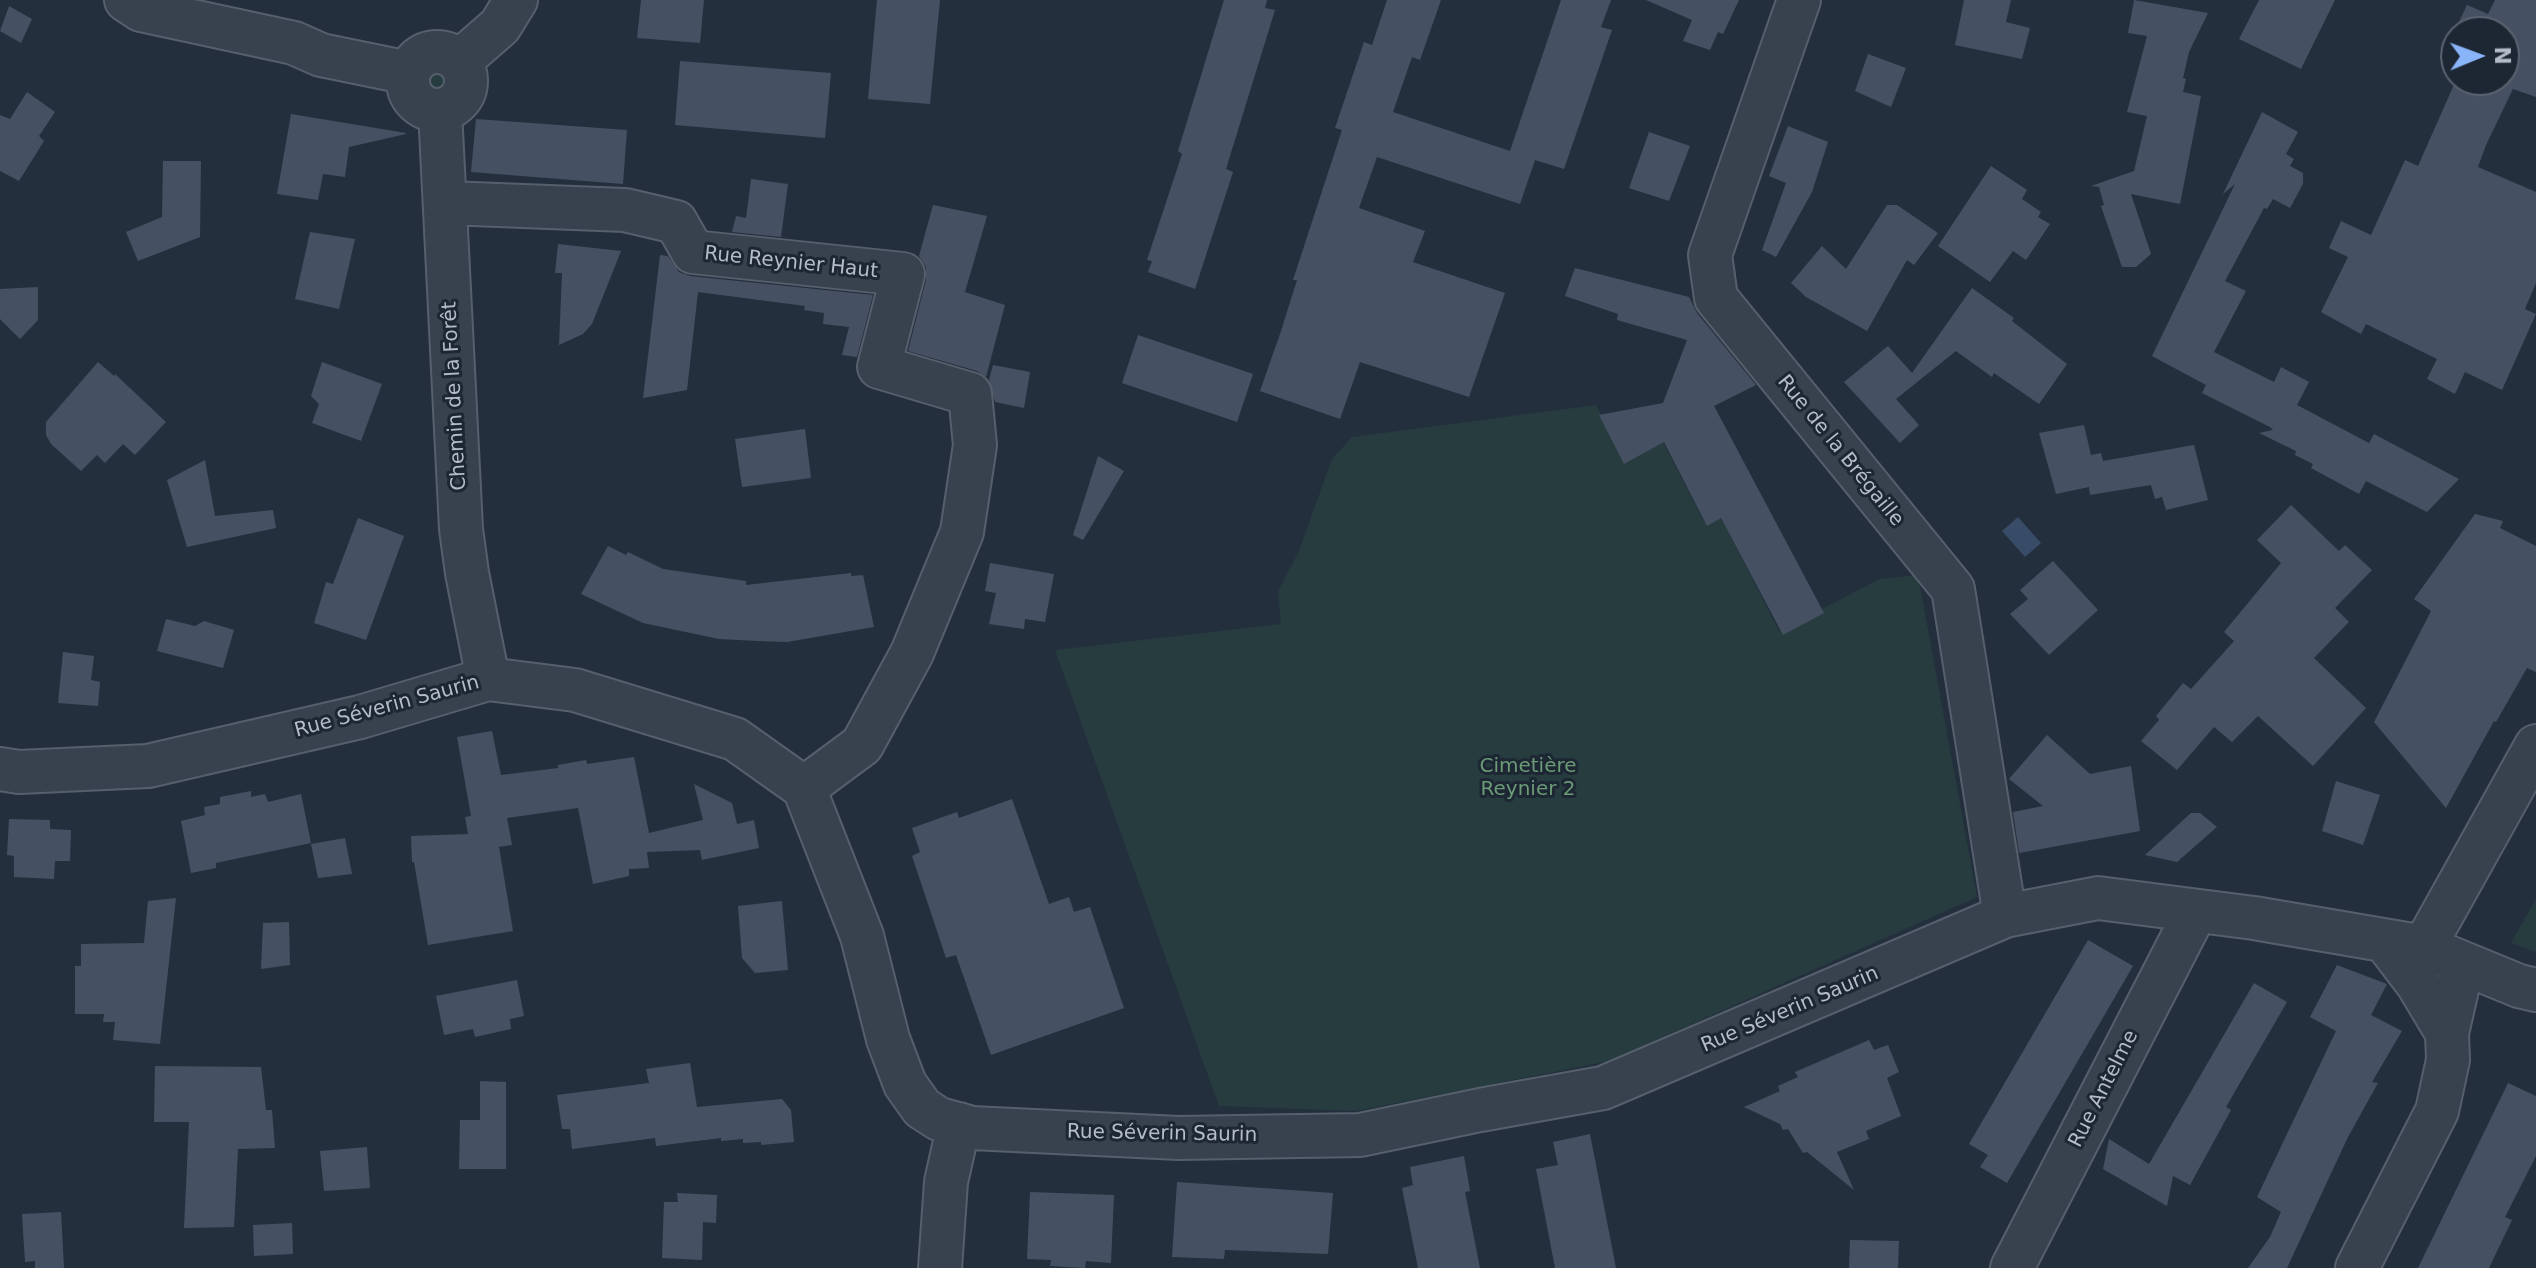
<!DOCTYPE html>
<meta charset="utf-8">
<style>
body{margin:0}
#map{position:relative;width:2536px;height:1268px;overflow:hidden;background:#242f3e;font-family:"DejaVu Sans",sans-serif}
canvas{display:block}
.north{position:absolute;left:2440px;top:16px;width:80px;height:80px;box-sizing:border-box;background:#1d2633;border:2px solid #59626f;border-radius:50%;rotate:89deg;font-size:22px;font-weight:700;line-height:32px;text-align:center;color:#b4bcc9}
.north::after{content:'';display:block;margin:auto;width:28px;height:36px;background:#8ab4f8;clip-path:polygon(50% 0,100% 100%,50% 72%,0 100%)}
</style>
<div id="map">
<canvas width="2536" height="1268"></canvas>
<div class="north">N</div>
</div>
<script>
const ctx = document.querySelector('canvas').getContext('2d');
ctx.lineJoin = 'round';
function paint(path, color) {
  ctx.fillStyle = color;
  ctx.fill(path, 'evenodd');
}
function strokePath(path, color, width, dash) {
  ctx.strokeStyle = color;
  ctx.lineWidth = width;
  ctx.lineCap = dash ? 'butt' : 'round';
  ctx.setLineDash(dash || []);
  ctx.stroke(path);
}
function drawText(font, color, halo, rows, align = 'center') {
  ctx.font = font + ' "DejaVu Sans",sans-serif';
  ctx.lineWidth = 6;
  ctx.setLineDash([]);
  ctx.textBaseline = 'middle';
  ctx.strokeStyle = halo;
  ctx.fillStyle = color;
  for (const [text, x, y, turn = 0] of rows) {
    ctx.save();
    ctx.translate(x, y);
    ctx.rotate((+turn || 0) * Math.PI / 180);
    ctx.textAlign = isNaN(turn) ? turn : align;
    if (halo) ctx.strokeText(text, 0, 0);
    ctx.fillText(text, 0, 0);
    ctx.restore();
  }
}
const green = new Path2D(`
 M437,51L450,53L467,78L463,96L457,103L422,106L410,92L415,62L425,54Z
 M1596,405L1622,459L1661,438L1704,522L1719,514L1779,631L1880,579L1918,575L1977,897L1609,1061L1356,1111L1219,1106L1055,650L1281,624L1278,592L1299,551L1332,459L1352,437Z
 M2536,899V952L2511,943Z`);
const water = new Path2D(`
 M2018,517L2041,543L2025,557L2002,531Z`);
const building = new Path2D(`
 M641,0H704L700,43L637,38Z
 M877,0H940L930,104L868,99Z
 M1224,0H1267L1265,8L1275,10L1226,169L1233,172L1195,289L1148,272L1152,261L1147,260L1182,154L1178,151Z
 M1387,0H1441L1420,60L1412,57L1393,112L1510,151L1561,0H1611L1601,27L1612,30L1564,169L1535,160L1520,204L1377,157L1359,208L1425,231L1413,262L1505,293L1469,397L1360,362L1340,419L1260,391L1281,331L1297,280H1293L1342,130L1335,128L1364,42L1372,45Z
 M1646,0H1739L1723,34L1718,32L1710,50L1683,41L1692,20Z
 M1964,0H2011L2006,22L2030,28L2022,59L1955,45Z
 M2134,0L2208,13L2189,52L2183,78L2186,79L2183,92L2201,96L2180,204L2131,194L2151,254L2136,267H2122L2101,206L2104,205L2099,187L2091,186L2134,171L2147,116L2127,112L2147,36L2128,33Z
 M2259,0H2335L2301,69L2239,39Z
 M2495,0H2536V97L2513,89L2486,145L2478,167L2536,192V283L2525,309L2536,314L2502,390L2465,372L2455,394L2427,379L2437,359L2366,324L2361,334L2321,312L2348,257L2329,248L2341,221L2371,235L2405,160L2418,166L2456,80H2504V32H2454L2467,5L2488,14Z
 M9,6L32,19L21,43L0,31Z
 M1868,54L1906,68L1891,107L1855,91Z
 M680,61L831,73L825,138L675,125Z
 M27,92L55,112L39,136L44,141L19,181L0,171V115L10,119Z
 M2262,112L2298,132L2286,154L2294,159L2290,166L2303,173V184L2290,208L2273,199L2267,209L2264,208L2225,281L2246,291L2214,352L2274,382L2281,367L2309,382L2297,405L2369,443L2374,434L2459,479L2427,512L2366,481L2359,494L2311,468L2313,464L2295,455L2296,451L2259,433L2273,430L2270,427L2202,393L2206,385L2152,356L2235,184L2223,194Z
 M291,114L406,133V134L349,147L345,177L323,174L318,200L277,194Z
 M476,119L627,130L623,184L471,172Z
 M1788,126L1828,142L1812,192L1776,257L1762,250L1786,183L1769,176Z
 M1649,132L1690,146L1669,201L1629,188Z
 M163,161H201L200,237L138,261L126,232L162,217Z
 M1991,166L2027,190L2022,199L2041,212L2038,217L2050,224L2026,260L2013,251L1990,282L1938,246Z
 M751,179L788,184L781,237L732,232L736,216L746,218Z
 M933,205L987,216L965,292L1005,305L986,377L977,371L908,351L926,280V267L919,256Z
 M1887,205H1897L1938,233L1914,265L1907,260L1867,331L1806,297L1791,283L1822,246L1846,269Z
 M310,232L355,239L339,309L295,299Z
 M558,244L621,251L592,324L583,334L559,345L562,273H555Z
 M660,255L668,256L679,272L690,276L873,295L857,357L842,355L849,327L823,324L824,313L804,310L805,306L698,292L687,390L643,398Z
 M1575,268L1689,297L1697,313L1756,385L1714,406L1824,613L1783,635L1721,518L1707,526L1664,442L1624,464L1599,415L1663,403L1687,340L1617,320L1618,314L1565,296Z
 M38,287V320L20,339L0,319V289Z
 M1972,288L2014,318L2012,321L2067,364L2039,404L1994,373L1992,377L1956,351L1896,399L1919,425L1900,443L1844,382L1888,346L1912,373Z
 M1138,335L1253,374L1237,422L1122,383Z
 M98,362L114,376L115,374L166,422L135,455L123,444L105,463L97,455L81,471L51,444L46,435V422Z
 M322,362L382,384L361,441L312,423L319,404L311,396Z
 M993,365L1030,372L1024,408L995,402L989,380Z
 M2084,425L2091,455L2101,453L2103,461L2194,445L2208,500L2166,510L2162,497L2155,499L2151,485L2090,495L2089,487L2056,494L2039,433Z
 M805,429L811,478L742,487L735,439Z
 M1098,456L1124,471L1083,540L1073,535Z
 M205,460L215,516L273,510L276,528L187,547L167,480Z
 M2291,505L2339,551L2345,545L2372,570L2335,608L2349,622L2314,658L2366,708L2313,766L2258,716L2232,742L2214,727L2177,770L2141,741L2159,720L2156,716L2183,683L2191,689L2234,641L2224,632L2281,563L2257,540Z
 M2475,514L2503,521L2500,528L2536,546V672L2527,668L2496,722L2494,721L2446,808L2374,722L2431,611L2414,599Z
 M358,518L404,536L366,640L314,623L326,582L333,584Z
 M608,546L626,555L628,552L663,569L746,581V585L851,573V576L863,575L874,627L787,642L758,641L719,639L643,623L581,594Z
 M2053,561L2098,610L2049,655L2010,614L2028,599L2020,590Z
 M990,563L1054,574L1045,622L1025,619L1024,629L989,624L996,593L985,591Z
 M166,619L195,626L204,621L234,630L223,668L157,651Z
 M63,652L94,656L91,680L100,682L98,706L58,703Z
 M492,731L501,775L558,768V765L586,760L587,764L634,757L649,833L703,820L694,784L732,803L737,824L754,820L759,848L702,860L700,850L647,852L649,868L629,869V876L593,884L578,808L507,818L512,845L499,847L513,931L428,945L414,862H412L411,836L468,834L465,817L471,816L457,737Z
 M2047,735L2090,774L2131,766L2140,831L2019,853L2013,812L2043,806L2009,779Z
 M2336,781L2380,795L2363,845L2322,831Z
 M251,791V797L265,794L268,802L301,794L311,843L216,863V868L191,873L181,821L205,815L204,807L220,804V797Z
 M1012,799L1049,904L1069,897L1074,912L1090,907L1124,1008L991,1055L956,955L946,958L912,856L920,852L912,828L957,812L959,818Z
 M2191,813H2200L2217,827L2177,862L2145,855Z
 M9,819L50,820V829L71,830L70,861H55L54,879L14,877V856L7,855Z
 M345,838L352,874L318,878L311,844Z
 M176,898L160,1044L113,1040L115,1022H103L104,1014H75V966H81V944L144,943L148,901Z
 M782,901L788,970L755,973L742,958L738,906Z
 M289,922L290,965L261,969L263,923Z
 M2088,940L2133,966L2007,1183L1980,1167L1988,1155L1969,1144Z
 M2337,965L2387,984L2371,1015L2402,1031L2372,1082L2378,1083L2348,1137L2287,1268H2248L2270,1237L2281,1212L2257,1197L2336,1031L2310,1017Z
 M517,980L524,1016L510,1019L511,1029L475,1037L473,1029L444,1035L436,996Z
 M2254,983L2287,1002L2226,1107L2231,1110L2190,1185L2173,1176L2167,1206L2103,1169L2109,1139L2149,1164Z
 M1869,1040L1874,1050L1888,1045L1899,1072L1887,1078L1901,1116L1866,1131L1869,1139L1837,1152L1854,1190L1807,1152L1803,1153L1788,1129L1783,1130L1780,1124L1744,1107L1780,1091L1778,1086L1798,1077L1795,1072Z
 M690,1063L697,1107L782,1099L791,1110L794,1142L761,1145V1142L743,1143V1139L721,1141V1138L656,1146L655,1138L572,1149L570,1129H562L557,1095L649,1083L646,1069Z
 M155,1066L261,1067L266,1110H272L275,1148L238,1149L234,1227L184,1228L189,1122H154Z
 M480,1081L506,1082V1169H459L460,1120H480Z
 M2508,1083L2536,1096V1156L2505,1217L2512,1220L2489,1268H2418Z
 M1590,1134L1616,1268H1555L1536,1169L1558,1165L1553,1142Z
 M367,1147L370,1188L324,1191L320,1151Z
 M1464,1156L1470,1191L1465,1192L1480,1268H1418L1402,1188L1413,1185L1410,1167Z
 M1177,1182L1333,1193L1328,1254L1225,1250L1224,1259L1172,1257Z
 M1030,1192L1114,1195L1111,1263L1086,1261L1085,1268L1050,1266L1051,1260L1027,1259Z
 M677,1193L717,1195L716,1223L703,1222L702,1260L662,1258L664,1202H678Z
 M61,1212L64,1268H35V1261L25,1262L22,1214Z
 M292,1223L293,1254L254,1256L253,1225Z
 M1850,1240L1899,1241L1898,1268H1849Z`);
const minor = new Path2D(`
 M126,0L141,10L294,43L321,55L409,73
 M1799,0L1710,255L1716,298L1953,589L2005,916
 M408 81a29 29 0 1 1 58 0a29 29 0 1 1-58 0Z
 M460,61L500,26L516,0
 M440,110L461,529L467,573L488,679
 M447,203L625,210L676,222L693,252L903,274L879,367L970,394L975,445L962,532L912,653L862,745L804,788
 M0,769L19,772L148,766L360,717L488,679L575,690L735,739L804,788L862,936L888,1039L905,1084L922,1108L939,1119L972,1128L1179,1138L1360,1135L1480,1110L1603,1088L2005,916L2098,898L2254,918L2424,947L2519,986L2536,990
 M2385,941L2417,983L2447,1033
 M2424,947L2536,746
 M940,1268L946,1182L959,1124
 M2012,1268L2196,911
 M2357,1268L2437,1111L2448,1060L2447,1033L2463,963`);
const streetNames = [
 ["Rue Reynier Haut",791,263,6],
 ["Chemin de la Forêt",455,396,-93],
 ["Rue de la Brégaille",1840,451,51],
 ["Rue Séverin Saurin",387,707,-15],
 ["Rue Séverin Saurin",1790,1010,-23],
 ["Rue Antelme",2104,1089,-63],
 ["Rue Séverin Saurin",1162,1134,1]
];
const parkNames = [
 ["Cimetière",1528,767],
 ["Reynier 2",1528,790]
];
paint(green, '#263c3f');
paint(water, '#394c67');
paint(building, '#455162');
strokePath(minor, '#565f6c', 46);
strokePath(minor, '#38414e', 42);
drawText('20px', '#b4bcc9', '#1d2633', streetNames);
drawText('20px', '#6b9a76', '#1d2633', parkNames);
</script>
